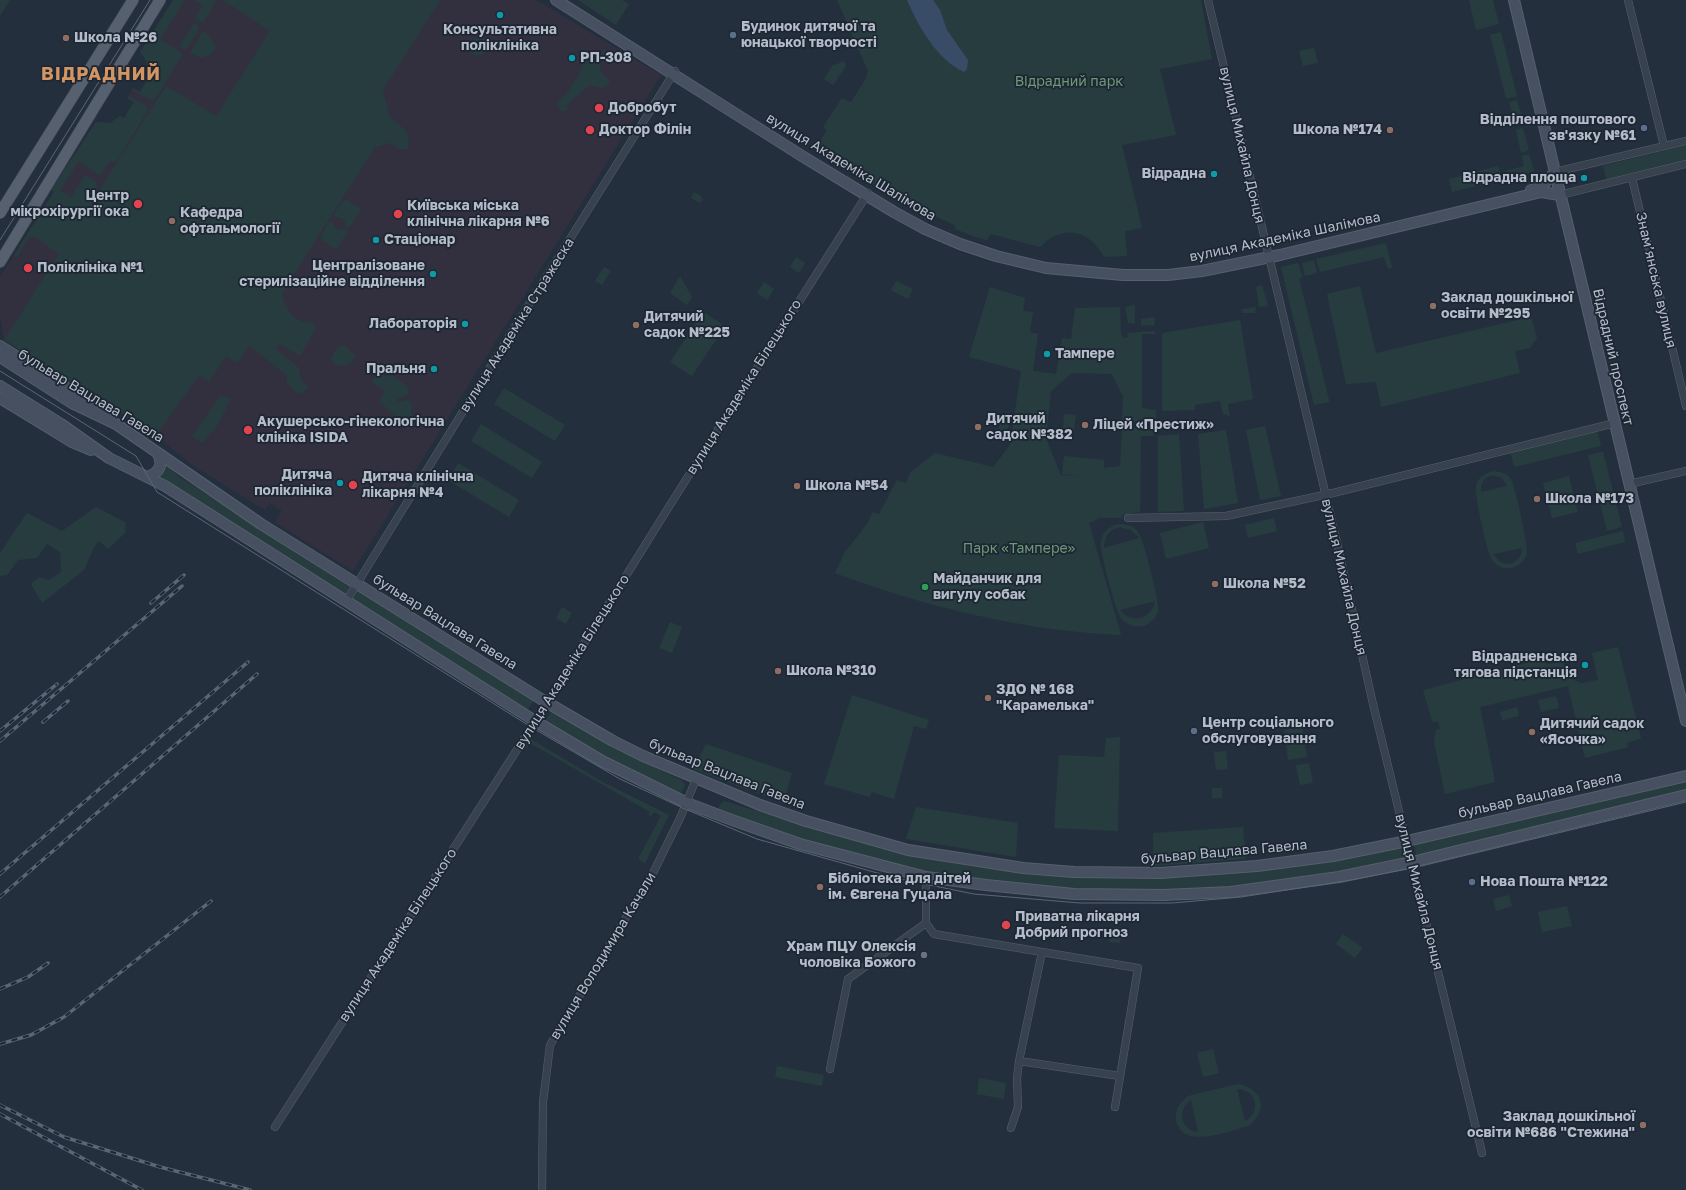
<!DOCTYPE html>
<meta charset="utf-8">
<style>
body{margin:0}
canvas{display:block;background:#242f3e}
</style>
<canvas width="1686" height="1190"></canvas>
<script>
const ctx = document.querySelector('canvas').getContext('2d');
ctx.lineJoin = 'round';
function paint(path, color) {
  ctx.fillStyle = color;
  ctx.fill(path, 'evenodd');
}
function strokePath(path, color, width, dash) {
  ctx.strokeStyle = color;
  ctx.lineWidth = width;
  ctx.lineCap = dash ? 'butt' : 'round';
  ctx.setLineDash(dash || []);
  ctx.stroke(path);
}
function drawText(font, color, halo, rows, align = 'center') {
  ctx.font = font + ' "Golos Text",sans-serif';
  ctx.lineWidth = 3.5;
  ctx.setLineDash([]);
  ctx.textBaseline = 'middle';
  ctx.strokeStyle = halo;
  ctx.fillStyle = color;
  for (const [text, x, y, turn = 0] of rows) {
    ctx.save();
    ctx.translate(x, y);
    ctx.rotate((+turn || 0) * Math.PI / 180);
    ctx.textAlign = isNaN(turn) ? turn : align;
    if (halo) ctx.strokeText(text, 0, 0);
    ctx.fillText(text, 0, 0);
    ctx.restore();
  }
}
const medical = new Path2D(`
 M173,0H536L661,75L353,571L275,522L282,511L270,503L265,510L192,465L156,435L4,340L0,318V277L54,192L51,190L96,122L110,123L120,116L124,118L134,102L127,98L133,88L140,92L148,78L145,75L147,62L140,52Z`);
const green = new Path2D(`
 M0,0H10L0,16Z
 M173,0H185L160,39L183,54L155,99L151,100L132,90L133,88L140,92L148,78L145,75L147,62L140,52Z
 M194,0H217L203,23L195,18L203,5Z
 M223,0H440L383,90L390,117L407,131L409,149H399L390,143L375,147L282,293C283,303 289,316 299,320C306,323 312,320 316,328L300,356L279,343L276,349L299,368L301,379L308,386L307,390L298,394L287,382L286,375L249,345L238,363L226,356L209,382L199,375L156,435L4,340L59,254L34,236H30L17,257L14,255L54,192L51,190L96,122L110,123L120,116L124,118L134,102L127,98L129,96L146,106L148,110L119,158L115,162L110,161L100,176L79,161L60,190L71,197L85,175L97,182V193L74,230L166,86L216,116L270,31Z
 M578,0H622L629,4L616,25Z
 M837,0H1201L1212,59L1160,69L1176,135L1122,145L1142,228L1125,231L1127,256L1104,257C1089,229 1063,224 1040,247L991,234L987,240L978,238L955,229L956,226L891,195L868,181L869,180L856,172L854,174L815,149L827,130L823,127L842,98L851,102L865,80L868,71Z
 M1469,0H1493L1499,24L1476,30Z
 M194,23L200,27L186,50L180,46Z
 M203,31L211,38L216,46L211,54L202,58L190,53Z
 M1501,32L1517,96L1506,99L1490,35Z
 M469 47a9 9 0 1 1 18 0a9 9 0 1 1-18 0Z
 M1314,48L1318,63L1303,66L1299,51Z
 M605,50L614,54L619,59V63L610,55L607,56L601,61L600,70L610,82L609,85L602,88L590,85L570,102L566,111H560L557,102C565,97 572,86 577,77C584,66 578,65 592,53L599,54Z
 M844,61L846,66L833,85L824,79L832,66Z
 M1517,100L1523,122L1515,124L1509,102Z
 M1523,128L1529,150L1521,153L1516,130Z
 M1686,145V163L1607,182L1603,166Z
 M1529,154L1534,171L1507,179L1505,171L1524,166L1522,156Z
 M1498,166L1502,179L1452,192L1449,179Z
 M694,192L703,198L700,203L691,198Z
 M347,200L361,209L349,228L346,226L344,219L333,216L341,203Z
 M330,221L333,223L337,230L344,229L348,231L336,250L321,239L322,234Z
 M1386,243L1392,268L1388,269L1384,257L1320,272L1316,259Z
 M796,257L805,263L799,273L790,267Z
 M1314,260L1317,273L1305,276L1302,263Z
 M1298,263L1303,277L1299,278L1329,400V402L1314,405L1281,267Z
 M604,267L611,271L602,285L595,281Z
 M680,276L692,297L687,305L670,293Z
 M896,281L913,289L908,299L891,290Z
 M764,282L774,289L767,300L757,293Z
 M1262,285L1268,306L1259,307L1256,287Z
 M1360,286L1376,353L1531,317L1537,338L1530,348L1515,351L1520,373L1381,407L1376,382L1346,384L1327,294Z
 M990,287L1025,298L1023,311L1033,312L1030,332L1038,334L1033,371L1056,374L1062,338L1071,339L1075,308L1120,307L1121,334L1124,338L1128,337L1127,333L1155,331V334H1142V408L1156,410V421L1122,422L1123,396L1112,374L1072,373L1051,391L1046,439L1061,475L1082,477L1062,474L1064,456L1104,460V468L1120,466L1122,427L1154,430V436H1141L1140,512L1122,515V518H1100L1089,523L1121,635C1024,631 926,607 835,573L845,552L867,524L873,512L879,514L897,480L906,483L910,473L935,453L993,467L1010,445L1021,371L969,357Z
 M1135,305V324L1128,323L1125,307Z
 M1256,307L1255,313H1242V309Z
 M703,312L725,326L692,376L670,362Z
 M1155,317L1154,326L1141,325V319Z
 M1240,320L1253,399L1228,404L1230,416L1223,414L1220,401L1195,405V410L1162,411V333Z
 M344,345L356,356C349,366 345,367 334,364L331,358L338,347Z
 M393,376L407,386L410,394L397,398L396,403L407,400L412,402L411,411L414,427L408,429L402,426L399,419L379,401L385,391L373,383V377Z
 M504,388L565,425L555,441L494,404Z
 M221,395L231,399L217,426L202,443L192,436Z
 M1064,414L1076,415L1074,430L1063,429Z
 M1001,420L1009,422L1007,435L998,433Z
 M481,424L542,462L532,478L471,441Z
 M1265,426L1281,496L1260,500L1246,430Z
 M1597,429L1601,446L1514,467L1510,451Z
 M1226,430L1238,503L1204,509L1198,434Z
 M1179,434L1184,511L1158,512V436Z
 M1603,452L1622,527L1607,531L1588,455Z
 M164,463L178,476L534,700L527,711L155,478Z
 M458,463L519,500L509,517L448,480Z
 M1494,471C1500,472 1506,473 1510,478C1515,484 1528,545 1527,553C1525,561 1518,567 1510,568C1503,569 1496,566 1492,560C1487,553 1474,493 1476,486C1478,477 1485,473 1494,471ZM1493,475L1502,478L1507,486L1481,492C1480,483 1484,477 1493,475ZM1522,548C1522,565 1501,570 1494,554Z
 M1569,476L1578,512L1552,518L1543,483Z
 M96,507L126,523L125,533L108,549L99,541L94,547L84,570L42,603L31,584L39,577L49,580L61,572L60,552L47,544L37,558L18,560L7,575L0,576V553L27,513L62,531Z
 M1274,518L1277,531L1248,538L1245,525Z
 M1203,522L1209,548L1166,559L1160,533Z
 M1120,524C1127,524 1134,526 1138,532C1144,540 1160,603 1158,612C1156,618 1150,624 1143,626C1135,628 1126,624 1121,618C1116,611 1099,550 1101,541C1103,531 1110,526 1120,524ZM1120,527L1131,530L1139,538L1104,548C1104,536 1109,530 1120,527ZM1155,601C1152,619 1132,625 1120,610Z
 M1623,531L1625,542L1578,554L1575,543Z
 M562,607L572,613L566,624L556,618Z
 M670,622L682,627L672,653L659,648Z
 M1618,647L1641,738L1627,743L1628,747L1585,758L1568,686L1480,707L1495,782L1445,794L1434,742L1436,730L1440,729L1438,721L1434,722L1432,721L1423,690L1545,658L1546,664L1563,662L1566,677L1581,683L1598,680L1592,653Z
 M852,695L929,720L926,729L914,726L894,799L872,792L870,797L824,784Z
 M1556,696L1559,708L1541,712L1538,700Z
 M1517,707L1519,716L1502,720L1500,712Z
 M552,711L610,746L683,781L685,785L681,794H676L629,771L544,723Z
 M1302,727L1307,757L1288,760L1284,730Z
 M1120,737L1118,831L1054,828L1059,755L1104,757L1106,738Z
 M529,738L599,780L669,815L645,863L639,860V857L661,816L654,812L651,816L648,815L650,812L530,743L526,749L522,747Z
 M706,744L792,773L783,803L693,769Z
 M1226,751L1228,769L1216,770L1214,752Z
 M1309,763L1313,783L1300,785L1296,765Z
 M1686,778V791L1422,855L1416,854L1414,844Z
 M1212,788H1222V798H1212Z
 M724,801L895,852L974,867L1078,877L1164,878L1220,874L1403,845L1405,847L1407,857L1405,859C1344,872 1281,883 1218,889C1153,895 1087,891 1022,885C979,880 936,876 893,867C834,853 777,833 720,812L719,806Z
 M916,807L1018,823L1016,857L906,839Z
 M1243,827L1246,859L1153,866V833Z
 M1509,895L1512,906L1496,911L1493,899Z
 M1567,906L1572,926L1542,932L1538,912Z
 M1110,927L1121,928L1120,943L1109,942Z
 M1343,934L1363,948L1355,958L1336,944Z
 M1213,1049L1219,1073L1203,1077L1197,1053Z
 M777,1066L824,1075L822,1086L775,1077Z
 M979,1078L1006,1083L1004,1099L977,1094Z
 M1238,1084C1263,1088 1269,1112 1248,1126C1229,1131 1180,1151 1176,1119C1175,1109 1180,1102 1188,1096ZM1237,1089C1257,1089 1262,1112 1245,1121ZM1191,1100L1198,1132C1181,1130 1176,1110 1191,1100Z`);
const water = new Path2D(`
 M907,0H933L940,10L947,30L968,60L967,69L964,72C937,60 918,26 907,0Z`);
const street = new Path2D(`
 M1208,0L1339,551L1373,704L1482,1153
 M1628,0L1664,146
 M1555,172L1686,141
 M1632,178L1686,406
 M1560,195L1686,164
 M1629,484L1686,471
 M1128,518L1226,516L1333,493L1615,423
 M347,600L513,330L675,71
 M926,923L934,934L1138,968L1115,1107
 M1019,1061L1120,1076
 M830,1069L848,979L926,923V877
 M275,1127L547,703L670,505L868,193
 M1011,1128L1018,1107L1017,1078L1019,1061L1042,952
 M542,1190L543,1102L550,1045L654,871L681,816L696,779`);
const secondary = new Path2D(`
 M556,0L802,156L894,212L925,229L960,244L996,256L1046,268L1123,275H1168L1202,271L1280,255L1541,192L1560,195
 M1514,0L1686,721
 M1531,190L1540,188L1555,172
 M0,346L94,405L106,415
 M0,357L72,403L116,424L261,524L541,699L613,741L643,756L760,805L806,821L908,850L1023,868L1074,872L1161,873L1257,866L1333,856L1407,841L1686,776
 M0,386L61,424L109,458L165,486L535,721L602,761L687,803L732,820L800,844L926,877L986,885L1074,894L1163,895L1231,892L1339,877L1412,862L1686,795
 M0,398L72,442L91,450
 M147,477C160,473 164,464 157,452`);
const primary = new Path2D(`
 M0,213L133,0
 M0,262L160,0`);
const tram = new Path2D(`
 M0,240L150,0
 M0,371L136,456L157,492L531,727L620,779L685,809L757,839L895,878L974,894L1080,903H1172L1241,897L1345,881L1413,868L1686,802`);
const rail = new Path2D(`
 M151,603L184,575
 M43,722L68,701
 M0,731L57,684
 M0,741L182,586
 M0,874L248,662
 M0,897L257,674
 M0,989L28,977L48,963
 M0,1044L31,1035L64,1017L211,901
 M0,1105L64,1137L160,1167L250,1190
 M0,1114L142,1190`);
const markers = [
 [500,15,4,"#0f9aa8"],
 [733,35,4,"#5c6f8a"],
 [66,38,4,"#8d6e63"],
 [572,58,4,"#0f9aa8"],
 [599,108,5,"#e0444e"],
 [1644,128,4,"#5c6f8a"],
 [590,130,5,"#e0444e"],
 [1390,130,4,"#8d6e63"],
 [1214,174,4,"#0f9aa8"],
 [1584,178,4,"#0f9aa8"],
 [138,204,5,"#e0444e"],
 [398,214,5,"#e0444e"],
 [172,221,4,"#8d6e63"],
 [376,240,4,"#0f9aa8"],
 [28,268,5,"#e0444e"],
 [433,274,4,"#0f9aa8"],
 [1433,306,4,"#8d6e63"],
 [465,324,4,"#0f9aa8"],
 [636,325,4,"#8d6e63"],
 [1047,354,4,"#0f9aa8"],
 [434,369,4,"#0f9aa8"],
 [1085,425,4,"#8d6e63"],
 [978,427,4,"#8d6e63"],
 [248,430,5,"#e0444e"],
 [340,483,4,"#0f9aa8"],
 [353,485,5,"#e0444e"],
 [797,486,4,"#8d6e63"],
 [1537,499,4,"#8d6e63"],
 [1215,584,4,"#8d6e63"],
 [925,587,4,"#2e9e5b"],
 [1585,665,4,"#0f9aa8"],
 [778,671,4,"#8d6e63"],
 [988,698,4,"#8d6e63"],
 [1194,731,4,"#5c6f8a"],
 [1532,732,4,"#8d6e63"],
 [1472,882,4,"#5c6f8a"],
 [820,887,4,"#8d6e63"],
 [1006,925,5,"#e0444e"],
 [924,955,4,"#6b7280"],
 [1643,1125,4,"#8d6e63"]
];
const poiNames = [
 ["Будинок дитячої та",741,27],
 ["юнацької творчості",741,43],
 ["Консультативна",500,30,"center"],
 ["поліклініка",500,46,"center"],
 ["Школа №26",74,38],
 ["РП-308",580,58],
 ["Добробут",608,108],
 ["Відділення поштового",1636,120,"right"],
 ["зв'язку №61",1636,136,"right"],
 ["Доктор Філін",599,130],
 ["Школа №174",1382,130,"right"],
 ["Відрадна",1206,174,"right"],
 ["Відрадна площа",1576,178,"right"],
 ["Центр",129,196,"right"],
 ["мікрохірургії ока",129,212,"right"],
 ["Київська міська",407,206],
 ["клінічна лікарня №6",407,222],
 ["Кафедра",180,213],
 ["офтальмології",180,229],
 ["Стаціонар",384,240],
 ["Централізоване",425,266,"right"],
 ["стерилізаційне відділення",425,282,"right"],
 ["Поліклініка №1",37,268],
 ["Заклад дошкільної",1441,298],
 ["освіти №295",1441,314],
 ["Дитячий",644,317],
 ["садок №225",644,333],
 ["Лабораторія",457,324,"right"],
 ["Тампере",1055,354],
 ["Пральня",426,369,"right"],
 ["Дитячий",986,419],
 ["садок №382",986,435],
 ["Акушерсько-гінекологічна",257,422],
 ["клініка ISIDA",257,438],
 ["Ліцей «Престиж»",1093,425],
 ["Дитяча",332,475,"right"],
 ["поліклініка",332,491,"right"],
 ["Дитяча клінічна",362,477],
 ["лікарня №4",362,493],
 ["Школа №54",805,486],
 ["Школа №173",1545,499],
 ["Майданчик для",933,579],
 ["вигулу собак",933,595],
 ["Школа №52",1223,584],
 ["Відрадненська",1577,657,"right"],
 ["тягова підстанція",1577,673,"right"],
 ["Школа №310",786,671],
 ["ЗДО № 168",996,690],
 ["\"Карамелька\"",996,706],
 ["Центр соціального",1202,723],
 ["обслуговування",1202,739],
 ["Дитячий садок",1540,724],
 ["«Ясочка»",1540,740],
 ["Бібліотека для дітей",828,879],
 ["ім. Євгена Гуцала",828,895],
 ["Нова Пошта №122",1480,882],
 ["Приватна лікарня",1015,917],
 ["Добрий прогноз",1015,933],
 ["Храм ПЦУ Олексія",916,947,"right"],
 ["чоловіка Божого",916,963,"right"],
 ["Заклад дошкільної",1635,1117,"right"],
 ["освіти №686 \"Стежина\"",1635,1133,"right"]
];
const parkNames = [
 ["Відрадний парк",1069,82],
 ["Парк «Тампере»",1019,549]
];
const streetNames = [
 ["вулиця Михайла Донця",1242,145,77],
 ["вулиця Академіка Шалімова",851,167,31],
 ["вулиця Академіка Шалімова",1285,237,-12],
 ["Знамʼянська вулиця",1656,280,77],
 ["вулиця Академіка Стражеска",517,325,-58],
 ["Відрадний проспект",1613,357,77],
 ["вулиця Академіка Білецького",744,387,-58],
 ["бульвар Вацлава Гавела",91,396,31],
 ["вулиця Михайла Донця",1344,577,77],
 ["бульвар Вацлава Гавела",445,622,32],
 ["вулиця Академіка Білецького",572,662,-58],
 ["бульвар Вацлава Гавела",727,774,22],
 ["бульвар Вацлава Гавела",1540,795,-13],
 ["бульвар Вацлава Гавела",1224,852,-5],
 ["вулиця Михайла Донця",1419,892,76],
 ["вулиця Академіка Білецького",398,935,-57],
 ["вулиця Володимира Качали",603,956,-59]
];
const districtNames = [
 ["ВІДРАДНИЙ",101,74]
];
paint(medical, '#32303f');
paint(green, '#263c3f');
paint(water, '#394c67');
strokePath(street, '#565f6c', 8);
strokePath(secondary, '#565f6c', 12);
strokePath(primary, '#414a57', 12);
strokePath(street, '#38414e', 7);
strokePath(secondary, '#465061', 10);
strokePath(primary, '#56606e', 11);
strokePath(tram, '#5a6575', 1);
strokePath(rail, '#5a6575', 3.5);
strokePath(rail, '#1d2633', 2, [6]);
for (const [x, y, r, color] of markers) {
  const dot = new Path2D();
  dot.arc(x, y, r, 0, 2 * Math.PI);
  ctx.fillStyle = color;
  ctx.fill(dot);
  strokePath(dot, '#1d2633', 1.5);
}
drawText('bold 14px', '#b4bcc9', '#1d2633', poiNames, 'left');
drawText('14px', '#6b9a76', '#1d2633', parkNames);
drawText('14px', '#b4bcc9', '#1d2633', streetNames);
ctx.letterSpacing = '1px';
drawText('bold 18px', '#d59563', '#1d2633', districtNames);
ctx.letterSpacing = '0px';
</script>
